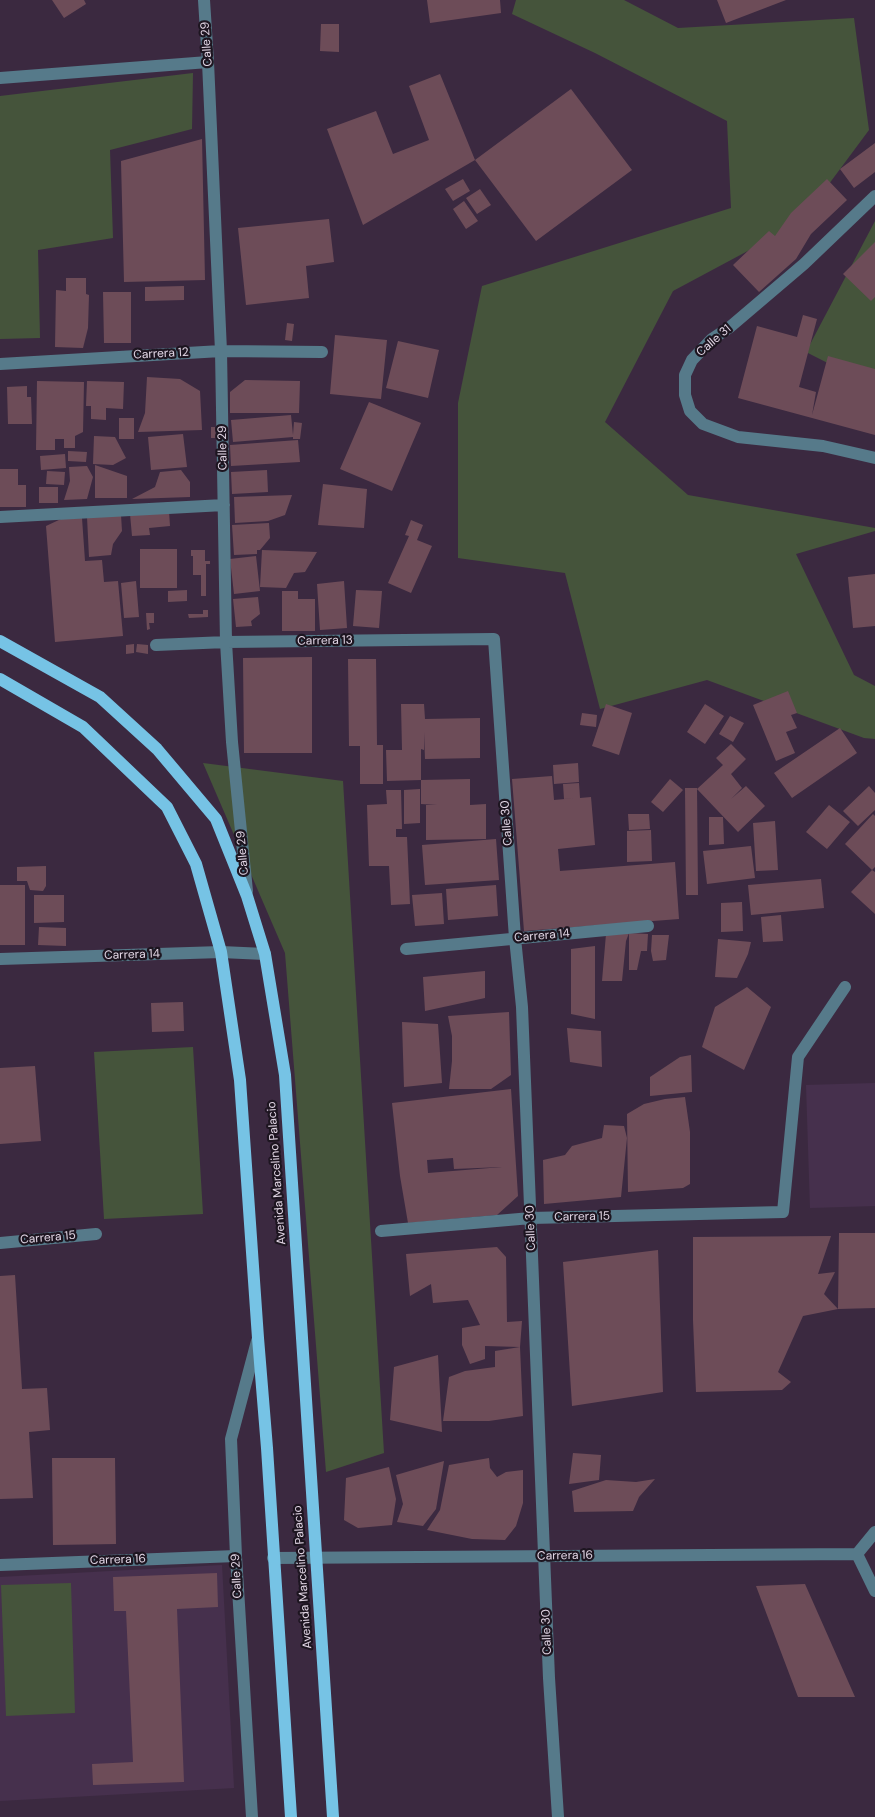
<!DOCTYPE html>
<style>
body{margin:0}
canvas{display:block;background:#3b2940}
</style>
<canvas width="875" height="1817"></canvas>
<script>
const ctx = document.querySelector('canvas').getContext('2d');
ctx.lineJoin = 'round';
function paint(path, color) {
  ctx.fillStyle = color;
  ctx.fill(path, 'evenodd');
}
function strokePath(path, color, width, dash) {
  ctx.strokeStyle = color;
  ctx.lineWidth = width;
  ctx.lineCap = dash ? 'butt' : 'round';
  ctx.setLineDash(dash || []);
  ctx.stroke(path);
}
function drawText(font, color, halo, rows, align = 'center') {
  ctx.font = font + ' "DM Sans",sans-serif';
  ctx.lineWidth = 4.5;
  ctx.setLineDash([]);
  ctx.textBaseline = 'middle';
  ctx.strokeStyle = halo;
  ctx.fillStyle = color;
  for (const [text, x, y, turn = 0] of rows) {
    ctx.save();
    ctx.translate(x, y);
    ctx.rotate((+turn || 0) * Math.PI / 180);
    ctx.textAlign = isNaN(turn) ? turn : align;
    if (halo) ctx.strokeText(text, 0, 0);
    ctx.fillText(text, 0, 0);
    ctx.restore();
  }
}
const built = new Path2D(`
 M875,1083V1206L810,1208L806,1085Z
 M222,1565L234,1788L0,1801V1577Z`);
const green = new Path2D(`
 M516,0H624L678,28L854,18L869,130L800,223L673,291L605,422L688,495L875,528V531L796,554L854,675L875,686V739L864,738L707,680L600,709L565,573L458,558V403L482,286L731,208L727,121L595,53L512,14Z
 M193,73L192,129L110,150L113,238L38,250L40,338L0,339V96Z
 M875,221V387L806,352Z
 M203,763L343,781L384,1453L326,1472L285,953Z
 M193,1047L203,1214L104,1219L94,1052Z
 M71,1583L75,1713L6,1716L1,1585Z`);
const building = new Path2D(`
 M52,0H84L86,4L64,18Z
 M427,0H500L501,13L430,23Z
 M717,0H786L726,23Z
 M321,24H339V52L320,51Z
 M440,74L475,160L363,225L327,129L376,111L393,154L429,140L409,86Z
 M571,89L632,170L536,241L475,160Z
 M202,139L205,280L124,282L121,161Z
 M875,143V172L854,188L840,169Z
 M463,179L470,191L453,201L445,189Z
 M827,179L847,200L811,234L796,259L759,292L733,265L769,231L775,236L791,213Z
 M480,189L491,205L477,214L466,198Z
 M464,201L478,221L466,229L453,209Z
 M329,219L334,262L306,266L309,298L246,305L238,228Z
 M875,242V297L871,301L843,274Z
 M66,278H86V294L89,295L88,328L83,348L55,347L56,290L66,291Z
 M184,286V300L145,301V287Z
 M103,292H131V343H104Z
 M803,315L817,319L799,387L816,392L812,415L828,356L875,369V435L738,398L757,326L797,337Z
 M287,323L294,324L292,341L285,340Z
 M335,335L387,340L381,399L330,394Z
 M398,341L439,350L428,398L386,388Z
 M147,377L180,379L200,391L202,430L138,432L145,413Z
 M245,380L300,381L299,413H230V392Z
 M37,381L84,382L83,432L75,436V448H64V439H55V450H36Z
 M87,381L124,382L123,409L106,408V420L91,419V406H86Z
 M27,386V397H31L32,424H8L7,387Z
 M369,402L421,423L392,491L340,469Z
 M291,415L293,435L294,422L302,423L300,439H293V437L233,442L231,420Z
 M119,418H134V439H119Z
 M211,427H215L216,438H211Z
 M183,434L187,467L151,470L148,437Z
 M94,436L115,437L126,458L113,465L93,464Z
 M298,440L300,462L231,466L230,445Z
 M68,451L87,452L86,462L68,461Z
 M65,454L66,468L41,470L40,456Z
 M95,465L127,476V498H95Z
 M87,466L93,477L87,499L64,500L70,481L69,467Z
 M0,469H18V485H26V507H0Z
 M181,470L190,482V497L132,499L155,487L160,472Z
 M267,470L268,492L232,494L231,472Z
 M47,471L65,472L64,485L46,484Z
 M323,484L367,489L364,528L318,525Z
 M39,487H58V503H39Z
 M292,495L285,515L268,521L235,523L234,497Z
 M169,511L170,526L149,528L150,535L132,536L130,514Z
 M121,515L122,531L113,544L111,555L89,557L87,517Z
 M82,518L85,561L102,560L104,582L118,581L123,636L55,642L46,526L61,519Z
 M411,520L423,525L417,540L432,546L411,593L388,583L409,536L405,535Z
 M269,523L270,538L260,550H257V554L234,555L232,525Z
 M140,549H177V588H140Z
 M191,550H205V561H210V564H206V596H201V575H193V556H191Z
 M262,550L317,552L305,572L294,573L286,588L260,587Z
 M256,556L260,591L234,594L230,559Z
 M875,574V626L853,628L848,577Z
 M136,581L139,617L124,618L121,583Z
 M344,581L347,628L320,630L317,584Z
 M187,590V601L168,602V591Z
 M356,590L382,591L379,628L353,626Z
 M282,591H298V599H315V631H282Z
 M258,597L260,614L251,621L252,626L236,627L233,599Z
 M203,610H208V617L189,618L188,614H203Z
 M146,613H154V623H149L150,629L147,630Z
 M134,644V653L126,654V645Z
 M137,644L148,645V654L136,652Z
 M312,657V753H244L243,658Z
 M348,659H376L377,745H383V784H360V746H349Z
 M788,691L797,713L791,715L797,728L786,732L795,753L776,761L753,705Z
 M401,704H424L425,719L480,718V758L425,759L424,732V750L421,749V780L387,781L386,750H402Z
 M606,704L632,713L619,755L592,746Z
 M705,704L724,716L705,744L687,732Z
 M582,713L597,715L596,727L580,725Z
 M730,716L744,723L733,742L719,734Z
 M840,728L857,753L792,798L774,773Z
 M731,744L746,759L731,774L742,788L731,799L746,786L765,806L738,832L697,789L723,765L716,758Z
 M578,763L579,782L554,784L553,765Z
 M552,776L554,800L576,798L564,799L563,784L579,783L580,798L591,797L595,845L558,849L560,871L675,862L679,919L524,931L512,779Z
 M470,779V805L486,804V839L426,840V805H437L421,804V780Z
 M670,779L683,790L663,812L651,802Z
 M869,786L875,793V810L858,826L843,811Z
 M685,788H697L698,895H686Z
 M420,789V823L404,824V790Z
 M386,790H401L402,829H396V837H407L410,904L391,905L389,866H369L367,805L387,804Z
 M829,805L850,822L827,849L806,832Z
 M628,814H649L650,829L629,830Z
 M873,814L875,816V867L872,870L845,844Z
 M709,817H723L724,844L709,845Z
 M775,821L778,870L756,871L753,823Z
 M651,830L652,861L627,862V831Z
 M496,839L499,880L425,885L422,845Z
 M751,846L755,878L707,884L703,851Z
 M46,866V886L43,891L30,890L27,881H17V867Z
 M872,870L875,872V914L851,892Z
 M821,879L824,908L751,915L748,885Z
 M0,885H25V945H0Z
 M496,885L498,916L448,920L446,889Z
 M442,893L444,924L415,926L412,895Z
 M34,895H64V922L34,923Z
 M742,902L743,931L721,932V903Z
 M781,915L783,941L763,942L761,917Z
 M39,927L66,928V946L38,945Z
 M629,933L648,934L647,951H641L637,970H629Z
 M629,933L626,941L622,981H602L606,934Z
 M652,935H669L666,960L653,961L651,951Z
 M718,939L751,942L748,954L737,978L715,977Z
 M595,946V1019L571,1014V949Z
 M485,971V998L425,1011L423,977Z
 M747,987L771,1007L744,1070L702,1047L715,1007Z
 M183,1002L184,1031L152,1032L151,1003Z
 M509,1012L511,1075L491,1089H449L452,1061V1036L448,1016Z
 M402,1022L438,1024L442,1083L404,1087Z
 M567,1028L601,1031L602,1067L570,1062Z
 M691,1055L692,1092L650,1096V1077L680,1057Z
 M35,1066L41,1141L0,1144V1068Z
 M511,1089L518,1196L497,1215L408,1223L400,1176L392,1103ZM453,1158L454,1169L502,1167L428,1173L427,1160Z
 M685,1097L690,1132V1184L683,1188L628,1192L627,1114L644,1104L665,1099Z
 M604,1125L624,1126L627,1138L621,1197L544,1204L543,1160L565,1155L572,1146L602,1138Z
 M839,1233H875V1308L838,1309L803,1316L778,1372L791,1382L782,1390L696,1392L693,1320V1237L831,1236L818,1274L835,1272L824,1294L838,1309Z
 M497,1247L506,1257L507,1322L522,1321L520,1347L523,1416L489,1421H443L449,1377L465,1371L495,1367V1351L520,1347L485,1346V1359L470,1364L462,1345V1328L480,1325L468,1300L433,1303L431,1284L410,1296L406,1254Z
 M658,1250L663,1392L572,1406L563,1262Z
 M15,1275L22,1389L47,1388L50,1430L29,1432L33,1498L0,1499V1276Z
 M438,1355L442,1432L390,1420L394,1367Z
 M573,1453L601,1455L599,1480L569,1484Z
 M52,1458H115L116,1544L53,1545Z
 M489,1458L490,1468L497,1477L506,1472L523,1470V1503L516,1526L505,1540L472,1539L427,1530L440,1510L449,1465Z
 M444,1461L436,1509L423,1526L397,1522L403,1504L396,1475Z
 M389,1467L396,1499L392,1525L358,1528L344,1520L346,1478Z
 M655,1479L639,1497L633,1511L574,1512L572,1491L606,1480L636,1482Z
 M217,1573L218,1607L177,1609L184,1782L93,1785L92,1764L133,1762L126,1611H114L113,1577Z
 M805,1584L855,1697H798L756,1586Z`);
const minor = new Path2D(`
 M204,0L208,62L221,351L226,642L232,742L247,891
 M0,78L208,62
 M875,196L804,264L730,327L712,339L692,360L685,375V395L690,411L703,424L738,437L823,446L875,458
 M0,364L221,351L322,352
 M0,517L224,505
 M156,645L226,642L494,639L515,938L522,1007L549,1678L558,1817
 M406,949L648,926
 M0,959L221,952L265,954
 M381,1231L531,1218L783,1212L798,1057L845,987
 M0,1243L96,1234
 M875,1532L857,1554L875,1591
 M273,1558L857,1554
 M0,1565L236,1556
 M252,1817L236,1556L231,1439L257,1341`);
const major = new Path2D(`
 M0,641L100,697L157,749L216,819L247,896L265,954L285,1075L333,1817
 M0,679L83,727L167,807L196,864L221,952L240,1080L258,1338L267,1448L291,1817`);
const streetNames = [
 ["Calle 29",207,44,-94],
 ["Calle 31",714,341,-41],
 ["Carrera 12",161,354,-3],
 ["Calle 29",223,448,-91],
 ["Carrera 13",325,641,-1],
 ["Calle 30",507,823,-94],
 ["Calle 29",243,853,-95],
 ["Carrera 14",542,936,-5],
 ["Carrera 14",132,955,-2],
 ["Avenida Marcelino Palacio",277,1173,-94],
 ["Carrera 15",582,1217,-1],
 ["Calle 30",531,1228,-92],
 ["Carrera 15",48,1238,-5],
 ["Carrera 16",565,1556,-1],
 ["Carrera 16",118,1560,-2],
 ["Calle 29",237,1576,-93],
 ["Avenida Marcelino Palacio",303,1577,-94],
 ["Calle 30",547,1632,-92]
];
paint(built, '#46304d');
paint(green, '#45543b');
paint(building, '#6d4c58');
strokePath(minor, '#567a8a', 12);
strokePath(major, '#76c3e5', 12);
drawText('12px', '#e1d5e4', '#1d1520', streetNames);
</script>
